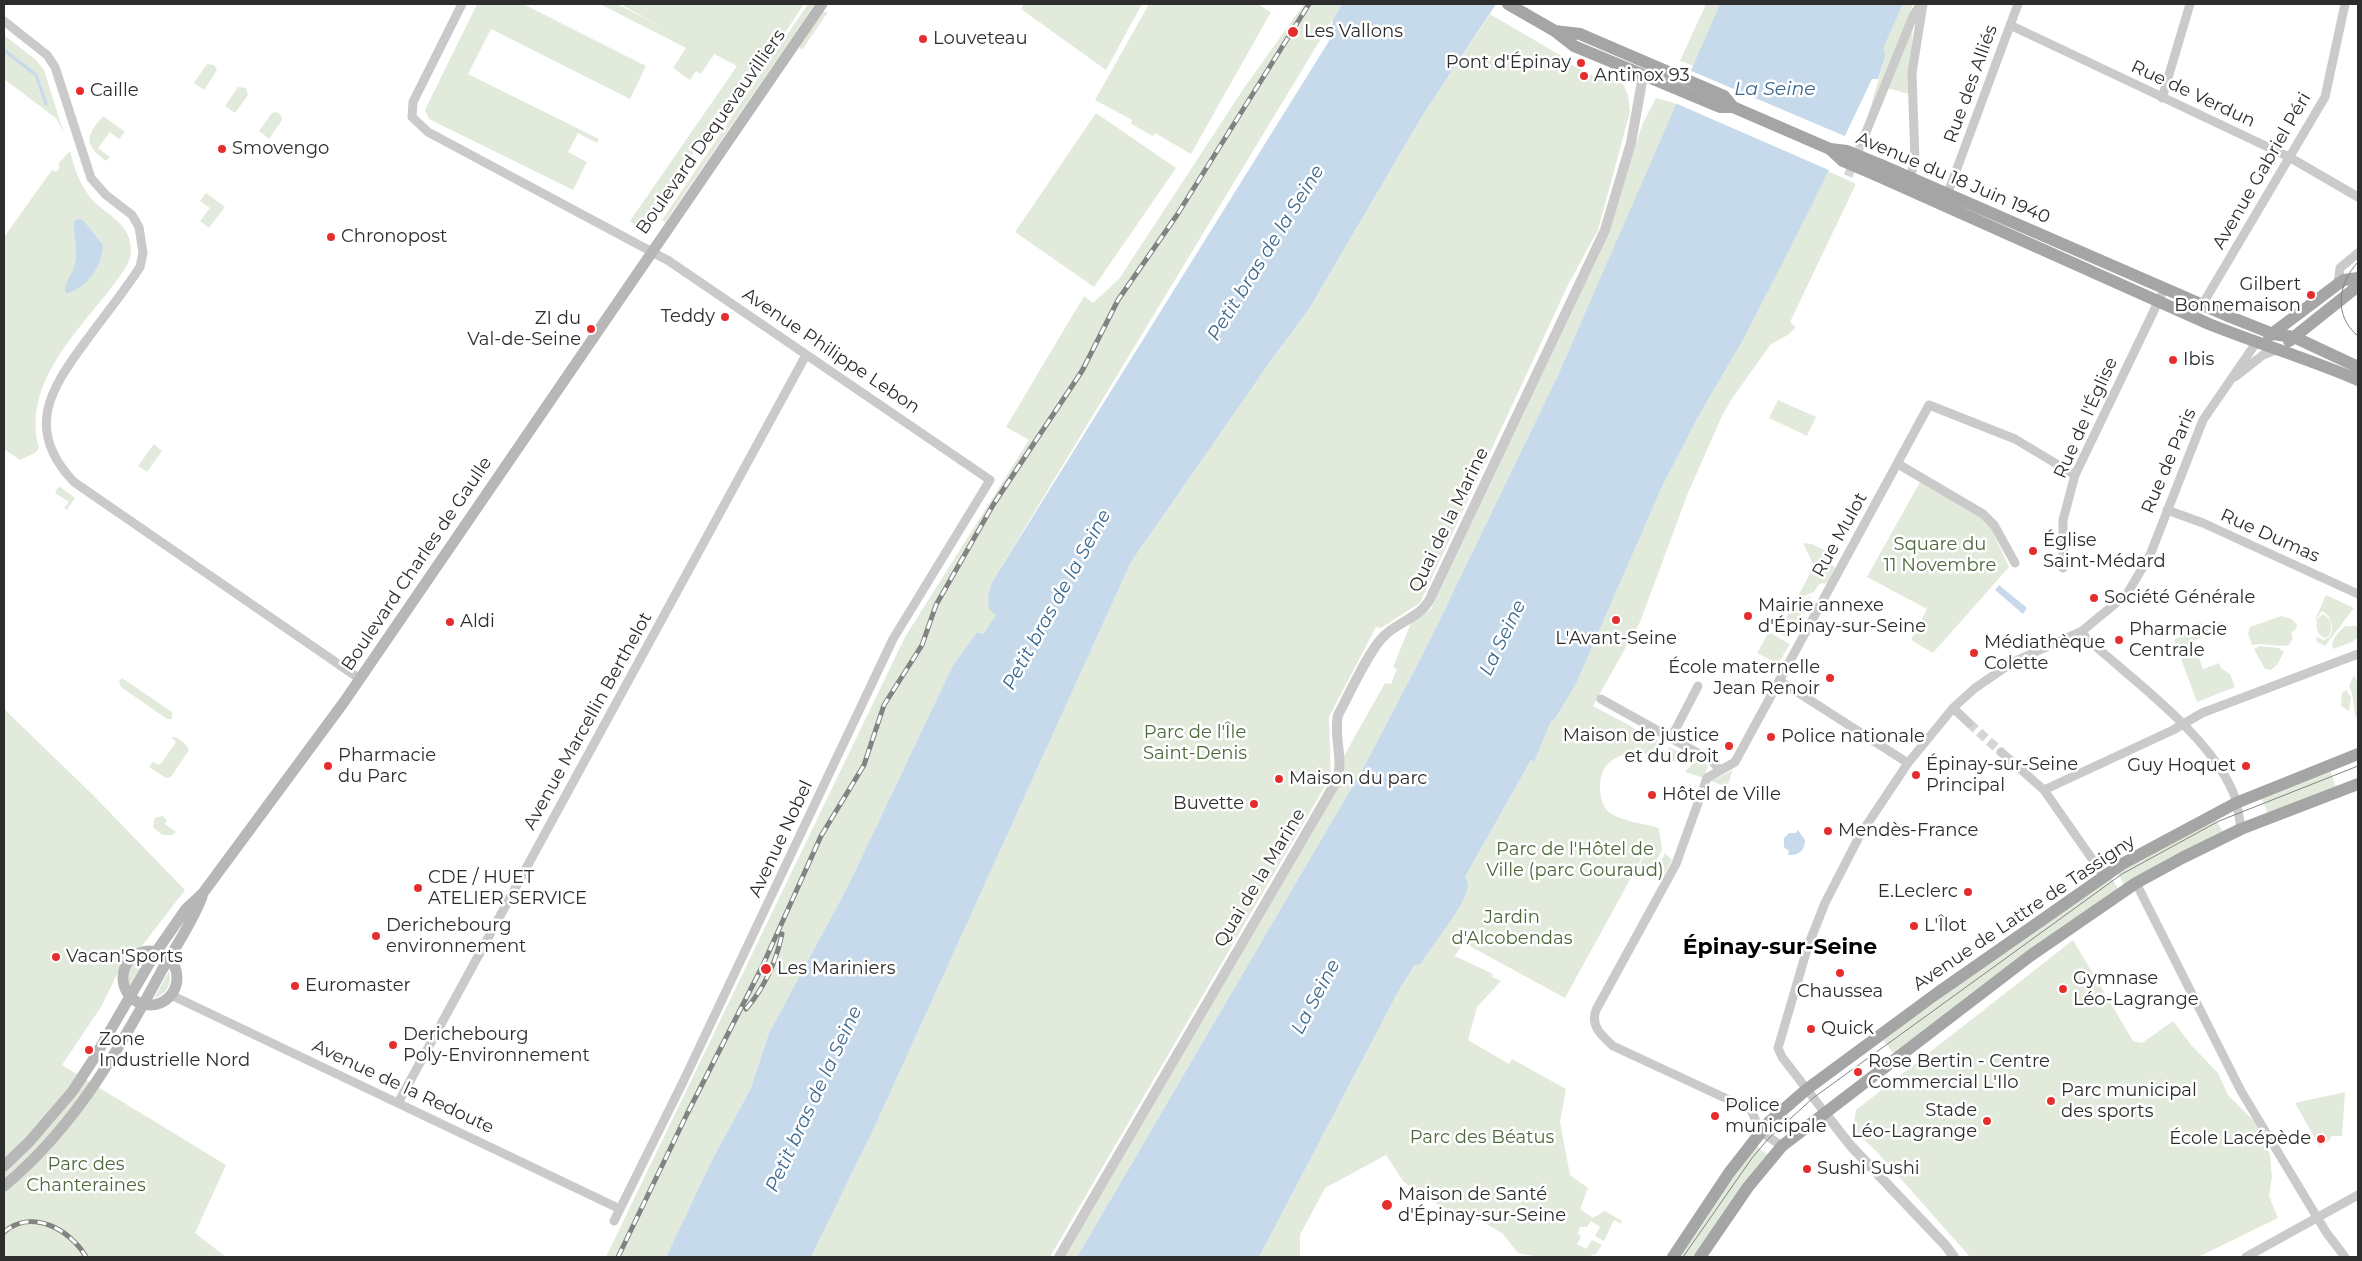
<!DOCTYPE html>
<meta charset="utf-8">
<style>
body{margin:0}
#map{position:relative;width:2362px;height:1261px;overflow:hidden;background:#fff;font-family:Montserrat,sans-serif}
canvas{display:block}
.frame{position:absolute;inset:0;border:5px solid #2d2d2d;pointer-events:none}
</style>
<div id="map">
<canvas width="2362" height="1261"></canvas>
<div class="frame"></div>
</div>
<script>
const ctx = document.querySelector('canvas').getContext('2d');
ctx.lineJoin = 'round';
function paint(path, color) {
  ctx.fillStyle = color;
  ctx.fill(path, 'evenodd');
}
function strokePath(path, color, width, dash) {
  ctx.strokeStyle = color;
  ctx.lineWidth = width;
  ctx.lineCap = dash ? 'butt' : 'round';
  ctx.setLineDash(dash || []);
  ctx.stroke(path);
}
function drawText(font, color, halo, rows, align = 'center') {
  ctx.font = font + ' Montserrat,sans-serif';
  ctx.lineWidth = 5;
  ctx.setLineDash([]);
  ctx.textBaseline = 'middle';
  ctx.strokeStyle = halo;
  ctx.fillStyle = color;
  for (const [text, x, y, turn = 0] of rows) {
    ctx.save();
    ctx.translate(x, y);
    ctx.rotate((+turn || 0) * Math.PI / 180);
    ctx.textAlign = isNaN(turn) ? turn : align;
    if (halo) ctx.strokeText(text, 0, 0);
    ctx.fillText(text, 0, 0);
    ctx.restore();
  }
}
const green = new Path2D(`
 M477,4H523L646,66L630,99L491,29L468,74L599,139L597,143L578,133L568,152L587,162L573,190L429,119L425,110Z
 M600,4H617L664,28L620,4H804L757,75L749,71L711,121L690,159L649,221L634,224L630,221L737,66L714,54L701,74L696,71L690,80L673,68L686,48Z
 M808,4H815L665,222L662,220Z
 M1024,4H1142L1106,70L1021,9Z
 M1149,4H1257L1271,12L1191,154L1155,133L1153,136L1131,124L1132,120L1095,100Z
 M1304,4H1342L992,582L996,615L983,634L977,632L953,665L847,888L769,1033L751,1088L712,1160L666,1257H606L905,637L1029,440L1006,427L1084,296L1093,303L1119,279L1244,88Z
 M1706,4H1720L1694,66L1680,61Z
 M1903,4H1913L1891,65L1866,122L1886,54L1883,49Z
 M822,12H828L802,50L799,47Z
 M1490,14L1563,57L1568,63L1596,77L1601,73L1623,84L1628,95L1630,112L1598,230L1569,283L1420,603L1381,628L1376,627L1329,717L1331,776L1050,1257H811L876,1124L1131,562L1272,359L1309,309L1421,118Z
 M1913,29L1909,94L1887,88L1909,31Z
 M4,35L36,60L44,70L64,134L57,119L4,79Z
 M207,64L214,65L217,70L204,90L194,83Z
 M238,87L246,88L248,95L235,113L225,106Z
 M1656,98L1677,104L1558,375L1428,644L1366,763L1077,1257H1062L1385,683L1391,684L1397,669L1393,667L1411,623L1431,609L1606,239L1642,125Z
 M277,112L281,115L282,120L269,139L259,131L272,113Z
 M1096,113L1176,168L1094,287L1015,232Z
 M103,116L125,132L119,139L110,132L98,148L110,157L106,161C83,144 86,136 103,116Z
 M70,151C74,166 78,180 87,193C101,214 129,219 131,248C132,263 120,276 111,288C76,334 22,384 39,448L35,453L20,460L4,449V237L52,170L56,172L60,167L58,164Z
 M1828,171L1856,184L1790,322L1796,327L1788,335L1771,344L1731,400L1721,418L1688,493L1640,622L1593,706L1662,743L1656,757C1649,755 1640,751 1633,752C1624,753 1611,759 1606,766C1597,779 1598,803 1610,813C1622,821 1645,824 1659,828L1662,850L1648,876L1637,870L1654,836L1565,998L1466,944L1464,941L1454,958L1457,957L1493,974L1492,977L1501,981L1477,1007L1468,1040L1509,1064L1512,1059L1566,1089L1560,1122L1570,1175L1588,1188L1580,1209L1593,1218L1605,1211L1622,1221L1621,1224L1614,1220L1604,1241L1595,1236L1600,1227L1591,1221L1587,1227H1580L1578,1233L1581,1237L1577,1244L1586,1249L1592,1240L1602,1245L1595,1255L1593,1254L1591,1257H1539L1518,1253L1503,1234L1480,1220L1458,1215L1419,1194L1403,1181L1386,1155L1325,1188L1300,1235V1257H1259L1398,992L1414,966L1421,964C1430,947 1470,901 1468,884C1468,881 1466,879 1465,877L1531,760L1534,761L1551,721L1555,719L1576,684L1661,489L1698,417L1743,340Z
 M206,193L225,207L209,228L200,221L210,208L200,201Z
 M1778,400L1816,417L1807,436L1769,418Z
 M154,444L162,451L147,472L138,466Z
 M1920,482L1988,522L2009,567L1933,653L1911,640L1927,609L1867,577Z
 M59,486L75,498L67,510L64,508L69,502L55,493Z
 M1803,543L1812,544L1832,554L1829,564L1835,567L1828,583L1819,584L1814,592L1799,598L1798,596L1814,566Z
 M2326,595L2354,608L2325,646L2317,642L2316,636L2323,640L2330,637C2334,628 2332,616 2322,611L2314,622Z
 M1811,596L1788,638L1778,633L1794,603Z
 M2323,614C2332,619 2333,626 2329,636L2325,638C2316,635 2316,627 2317,619Z
 M2281,616L2292,619L2297,625L2296,629L2291,633L2293,638L2290,644C2281,649 2264,642 2252,645L2248,634L2250,627Z
 M2222,621L2224,628L2193,641L2203,669L2219,663L2221,668L2230,674L2235,687L2197,702L2174,640C2182,636 2186,627 2197,622L2209,626Z
 M2346,626H2358V637L2352,642L2333,649C2330,641 2339,630 2346,626Z
 M1769,632L1790,644L1778,664L1757,653Z
 M2260,646L2279,648L2284,652L2277,665L2271,670L2265,669L2254,649Z
 M2354,675L2358,684V722C2351,709 2356,700 2349,686Z
 M122,678L172,712V719H167L121,687L119,681Z
 M2346,690L2351,697L2349,711L2341,706L2342,693Z
 M4,709L93,795L185,890L142,946L127,954L101,1007L62,1065L226,1165L195,1233L226,1257H4Z
 M171,737C178,736 187,744 189,750L171,777L166,778L149,767L153,762L160,765L176,742Z
 M1669,747L1683,754L1680,763L1663,757Z
 M1703,761L1708,766L1704,778L1685,772L1693,763Z
 M1733,770L1727,787L1711,781Z
 M2330,770L2336,788L2268,814L2261,797Z
 M162,816L167,820L165,824L176,832L173,835H162L153,827L155,818Z
 M2215,818L2223,832L2124,885L2117,872Z
 M1665,853L1672,860L1660,882L1652,878Z
 M2111,876L2118,889L1894,1054L1883,1040Z
 M2073,940L2133,1041L2142,1043L2173,1021L2192,1046L2218,1073L2228,1095L2258,1125L2270,1155L2272,1177L2269,1196L2278,1218L2198,1257H1970L1877,1152L1853,1129L1856,1110Z
 M146,957V959L130,985C125,973 134,960 146,957Z
 M169,971C172,984 167,995 154,998Z
 M2345,1092L2342,1136H2331L2330,1140L2320,1147L2295,1103Z
 M1755,1145L1768,1155L1694,1257H1679Z`);
const water = new Path2D(`
 M1342,4H1496L1421,118L1309,309L1272,359L1131,562L876,1124L811,1257H666L712,1160L751,1088L769,1033L847,888L953,665L977,632L983,634L996,615L989,609L988,596L992,582L1329,41L1333,19Z
 M1720,4H1903L1883,49L1886,54L1878,79H1872L1813,203L1743,340L1698,417L1661,489L1576,684L1555,719L1551,721L1534,762L1531,760L1465,877C1466,879 1468,881 1468,884C1470,901 1430,947 1421,964L1414,966L1398,992L1259,1257H1077L1366,763L1428,644L1558,375Z
 M77,219L83,220L103,245C102,266 88,287 68,293L65,292C64,283 70,278 73,270C80,254 73,239 74,222Z
 M1999,585L2027,608L2023,614L1995,590Z
 M1798,830L1805,840C1805,850 1799,856 1788,855L1789,851L1784,847V838L1789,833H1796Z`);
const pier = new Path2D(`
 M1689,70L1847,137L1831,171L1675,103Z`);
const stream = new Path2D(`
 M4,50L36,75L46,104`);
const minorTunnel = new Path2D(`
 M1848,176L1862,142
 M1969,723L2001,752`);
const minor = new Path2D(`
 M462,4L413,102L412,117L428,132L669,261L990,480L893,639L683,1082L614,1221
 M4,21L47,55L55,67L91,178L106,195L132,215L139,227L143,253L140,267C124,292 104,316 86,341C50,389 24,430 74,482L360,679
 M2010,25L2289,157L2358,197
 M2162,98L2190,4
 M1862,142L1914,14L1921,4
 M1909,182L1915,160L1912,73L1923,4
 M1946,198L2018,4
 M2338,284L2340,268L2358,253
 M2195,317L2325,97L2345,4
 M2235,377L2263,355L2278,349
 M1898,464L1983,514L1994,525L2015,563
 M2167,510L2203,523L2358,594
 M2063,568V520L2075,475L2161,296
 M2082,631L2086,638C2133,680 2209,735 2233,792C2238,803 2239,817 2241,829
 M1780,681L1908,763
 M1601,699L1712,761L1720,770
 M1953,708L1969,723
 M1671,738L1698,686
 M2001,752L2044,790L2104,876
 M2044,790L2173,730L2202,713L2358,654
 M2136,883L2241,1091L2326,1232L2345,1257
 M171,995L620,1209
 M398,1103L806,355
 M1825,1113L1782,1057L1778,1048L1808,946L1825,903L1860,835L1908,763L1953,708L1975,688L2013,662L2082,631L2127,594L2150,555L2203,420L2256,343
 M1782,1146L1761,1132L1751,1110L1613,1046C1602,1036 1590,1026 1596,1010L1676,864L1707,778L1735,762L1929,405L2015,439L2075,475
 M2246,1257L2358,1195`);
const tertiary = new Path2D(`
 M1825,1113L1850,1145L1946,1246L1954,1257
 M1059,1257L1336,782C1345,761 1333,737 1338,715C1349,695 1368,652 1383,637C1397,622 1420,618 1430,599L1605,230L1631,143L1643,76`);
const secondary = new Path2D(`
 M123 978a27 27 0 1 1 54 0a27 27 0 1 1-54 0Z
 M4,1166L29,1142L72,1092L93,1060L156,952L186,909L203,893L344,702L822,4
 M4,1186C74,1128 119,1050 162,970C176,946 192,923 202,897`);
const primary = new Path2D(`
 M1508,4L1555,31L1574,46L1720,107H1733L1830,149
 M1555,31L1580,34L1724,96L1733,107
 M1881,165L2228,316L2273,334L2294,337L2358,367
 M1876,175L2209,324C2259,344 2309,359 2358,380
 M2269,336L2338,284L2344,280L2358,278
 M2289,341L2358,286
 M1673,1257L1729,1173L1768,1123L1807,1089L1936,994L2122,864L2236,803L2358,754
 M1700,1257L1748,1187L1782,1146L2030,956L2136,883L2182,858L2241,829L2358,784`);
const tram = new Path2D(`
 M2358,262C2338,283 2333,316 2358,336
 M1683,1257L1752,1158L1769,1138L1813,1098L2122,874L2219,821L2358,766`);
const rail = new Path2D(`
 M746,1009C765,987 776,962 782,934
 M4,1232C32,1208 71,1230 86,1257
 M618,1257L687,1114L762,967L821,836L864,765L884,705L922,645L936,605L993,505L1082,371L1118,300L1177,215L1309,4`);
const primaryBridge = new Path2D(`
 M1830,149L1843,161L1876,175
 M1830,149L1847,151L1881,165`);
const markers = [
 [1293,32,6,"#e62d2e"],
 [923,39,5,"#e62d2e"],
 [1581,63,5,"#e62d2e"],
 [1584,76,5,"#e62d2e"],
 [80,91,5,"#e62d2e"],
 [222,149,5,"#e62d2e"],
 [331,237,5,"#e62d2e"],
 [2311,295,5,"#e62d2e"],
 [725,317,5,"#e62d2e"],
 [591,329,5,"#e62d2e"],
 [2173,360,5,"#e62d2e"],
 [2033,551,5,"#e62d2e"],
 [2094,598,5,"#e62d2e"],
 [1748,616,5,"#e62d2e"],
 [1616,620,5,"#e62d2e"],
 [450,622,5,"#e62d2e"],
 [2119,640,5,"#e62d2e"],
 [1974,653,5,"#e62d2e"],
 [1830,678,5,"#e62d2e"],
 [1771,737,5,"#e62d2e"],
 [1729,746,5,"#e62d2e"],
 [328,766,5,"#e62d2e"],
 [2246,766,5,"#e62d2e"],
 [1916,775,5,"#e62d2e"],
 [1279,779,5,"#e62d2e"],
 [1652,795,5,"#e62d2e"],
 [1254,804,5,"#e62d2e"],
 [1828,831,5,"#e62d2e"],
 [418,888,5,"#e62d2e"],
 [1968,892,5,"#e62d2e"],
 [1914,926,5,"#e62d2e"],
 [376,936,5,"#e62d2e"],
 [56,957,5,"#e62d2e"],
 [766,969,6,"#e62d2e"],
 [1840,973,5,"#e62d2e"],
 [295,986,5,"#e62d2e"],
 [2063,989,5,"#e62d2e"],
 [1811,1029,5,"#e62d2e"],
 [393,1045,5,"#e62d2e"],
 [89,1050,5,"#e62d2e"],
 [1858,1072,5,"#e62d2e"],
 [2051,1101,5,"#e62d2e"],
 [1715,1116,5,"#e62d2e"],
 [1987,1121,5,"#e62d2e"],
 [2321,1139,5,"#e62d2e"],
 [1807,1169,5,"#e62d2e"],
 [1387,1205,6,"#e62d2e"]
];
const poiNames = [
 ["Les Vallons",1304,32],
 ["Louveteau",933,39],
 ["Pont d'Épinay",1571,63,"right"],
 ["Antinox 93",1594,76],
 ["Caille",90,91],
 ["Smovengo",232,149],
 ["Chronopost",341,237],
 ["Gilbert",2301,285,"right"],
 ["Bonnemaison",2301,306,"right"],
 ["Teddy",715,317,"right"],
 ["ZI du",581,319,"right"],
 ["Val-de-Seine",581,340,"right"],
 ["Ibis",2183,360],
 ["Église",2043,541],
 ["Saint-Médard",2043,562],
 ["Société Générale",2104,598],
 ["Mairie annexe",1758,606],
 ["d'Épinay-sur-Seine",1758,627],
 ["Aldi",460,622],
 ["Pharmacie",2129,630],
 ["Centrale",2129,651],
 ["L'Avant-Seine",1616,639,"center"],
 ["Médiathèque",1984,643],
 ["Colette",1984,664],
 ["École maternelle",1820,668,"right"],
 ["Jean Renoir",1820,689,"right"],
 ["Maison de justice",1719,736,"right"],
 ["et du droit",1719,757,"right"],
 ["Police nationale",1781,737],
 ["Pharmacie",338,756],
 ["du Parc",338,777],
 ["Épinay-sur-Seine",1926,765],
 ["Principal",1926,786],
 ["Guy Hoquet",2236,766,"right"],
 ["Maison du parc",1289,779],
 ["Hôtel de Ville",1662,795],
 ["Buvette",1244,804,"right"],
 ["Mendès-France",1838,831],
 ["CDE / HUET",428,878],
 ["ATELIER SERVICE",428,899],
 ["E.Leclerc",1958,892,"right"],
 ["Derichebourg",386,926],
 ["environnement",386,947],
 ["L'Îlot",1924,926],
 ["Vacan'Sports",66,957],
 ["Les Mariniers",777,969],
 ["Gymnase",2073,979],
 ["Léo-Lagrange",2073,1000],
 ["Euromaster",305,986],
 ["Chaussea",1840,992,"center"],
 ["Quick",1821,1029],
 ["Derichebourg",403,1035],
 ["Poly-Environnement",403,1056],
 ["Zone",99,1040],
 ["Industrielle Nord",99,1061],
 ["Rose Bertin - Centre",1868,1062],
 ["Commercial L'Ilo",1868,1083],
 ["Parc municipal",2061,1091],
 ["des sports",2061,1112],
 ["Police",1725,1106],
 ["municipale",1725,1127],
 ["Stade",1977,1111,"right"],
 ["Léo-Lagrange",1977,1132,"right"],
 ["École Lacépède",2311,1139,"right"],
 ["Sushi Sushi",1817,1169],
 ["Maison de Santé",1398,1195],
 ["d'Épinay-sur-Seine",1398,1216]
];
const streetNames = [
 ["Rue des Alliés",1971,84,-70],
 ["Rue de Verdun",2193,94,25],
 ["Boulevard Dequevauvilliers",711,132,-55],
 ["Avenue Gabriel Péri",2262,171,-60],
 ["Avenue du 18 Juin 1940",1953,178,23],
 ["Avenue Philippe Lebon",831,351,34],
 ["Rue de l'Église",2086,418,-66],
 ["Rue de Paris",2169,461,-67],
 ["Quai de la Marine",1449,520,-64],
 ["Rue Mulot",1840,535,-61],
 ["Rue Dumas",2270,536,24],
 ["Boulevard Charles de Gaulle",417,564,-56],
 ["Avenue Marcellin Berthelot",588,721,-61],
 ["Avenue Nobel",781,839,-65],
 ["Quai de la Marine",1260,878,-59],
 ["Avenue de Lattre de Tassigny",2024,913,-34],
 ["Avenue de la Redoute",403,1087,25]
];
const parkNames = [
 ["Square du",1940,545],
 ["11 Novembre",1940,566],
 ["Parc de l'Île",1195,733],
 ["Saint-Denis",1195,754],
 ["Parc de l'Hôtel de",1575,850],
 ["Ville (parc Gouraud)",1575,871],
 ["Jardin",1512,918],
 ["d'Alcobendas",1512,939],
 ["Parc des Béatus",1482,1138],
 ["Parc des",86,1165],
 ["Chanteraines",86,1186]
];
const waterNames = [
 ["La Seine",1775,89],
 ["Petit bras de la Seine",1266,253,-58],
 ["Petit bras de la Seine",1057,600,-61],
 ["La Seine",1503,638,-64],
 ["La Seine",1316,997,-62],
 ["Petit bras de la Seine",814,1099,-65]
];
const districtNames = [
 ["Épinay-sur-Seine",1780,948]
];
paint(green, '#e2ebdb');
paint(water, '#c6daeb');
paint(pier, '#fff');
strokePath(stream, '#c6daeb', 3);
strokePath(minorTunnel, '#d5d5d5', 9, [9, 4.5]);
strokePath(minor, '#cacaca', 9);
strokePath(tertiary, '#cacaca', 10);
strokePath(secondary, '#b7b7b7', 11);
strokePath(primary, '#a5a5a5', 12);
strokePath(tram, '#828282', 1);
strokePath(rail, '#828282', 5);
strokePath(rail, '#fff', 3, [9]);
strokePath(primaryBridge, '#a5a5a5', 12);
for (const [x, y, r, color] of markers) {
  const dot = new Path2D();
  dot.arc(x, y, r, 0, 2 * Math.PI);
  ctx.fillStyle = color;
  ctx.fill(dot);
  strokePath(dot, '#fff', 2);
}
drawText('18px', '#2d2d2d', '#fff', poiNames, 'left');
drawText('18px', '#2d2d2d', '#fff', streetNames);
drawText('18px', '#4d693b', '#fff', parkNames);
drawText('italic 19px', '#3b6990', '#fff', waterNames);
drawText('bold 22px', '#000', '#fff', districtNames);
</script>
